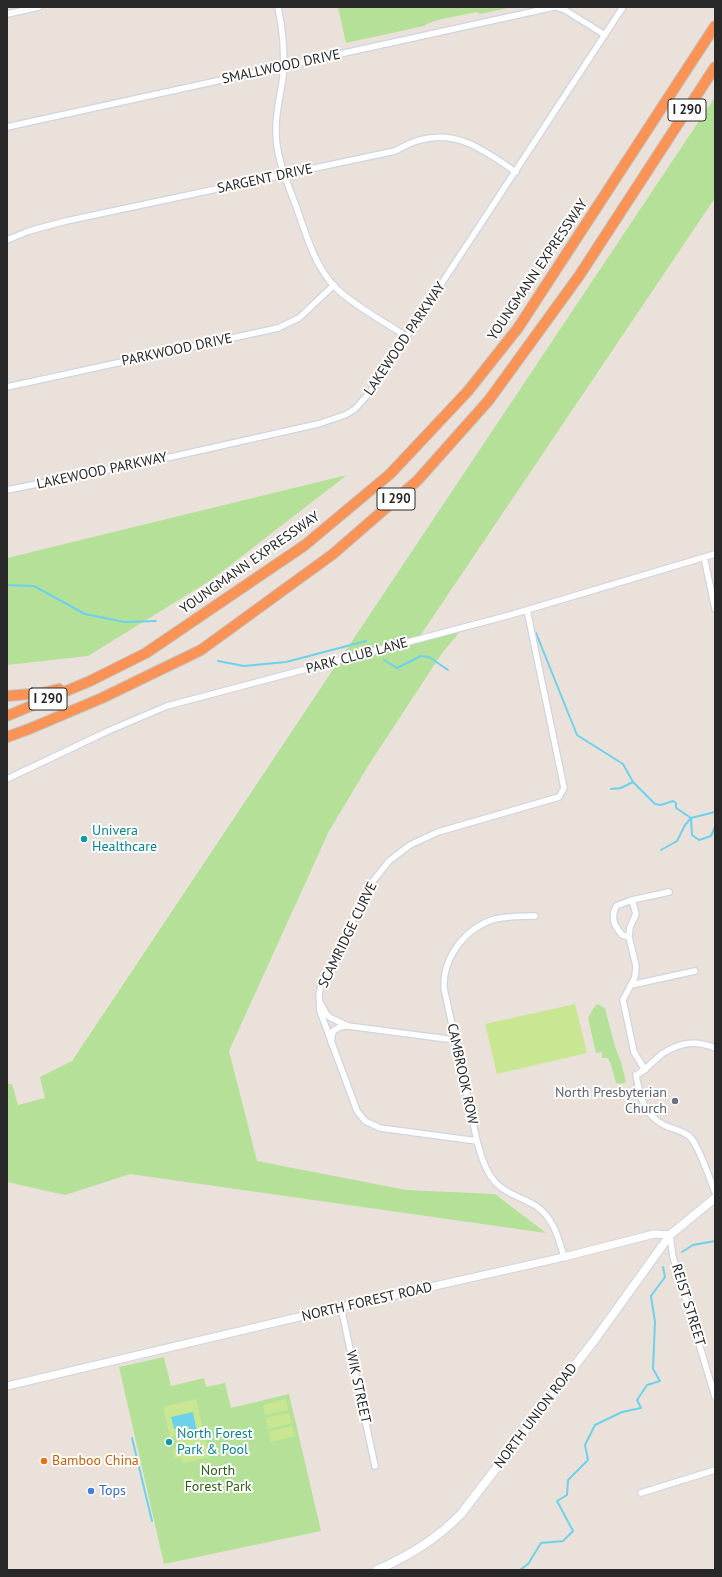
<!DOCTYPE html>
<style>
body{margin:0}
#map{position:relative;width:722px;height:1577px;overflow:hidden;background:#eae2da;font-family:"PT Sans",sans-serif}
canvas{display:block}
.frame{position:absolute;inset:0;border:8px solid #282828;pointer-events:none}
</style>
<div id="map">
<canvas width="722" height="1577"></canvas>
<div class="frame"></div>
</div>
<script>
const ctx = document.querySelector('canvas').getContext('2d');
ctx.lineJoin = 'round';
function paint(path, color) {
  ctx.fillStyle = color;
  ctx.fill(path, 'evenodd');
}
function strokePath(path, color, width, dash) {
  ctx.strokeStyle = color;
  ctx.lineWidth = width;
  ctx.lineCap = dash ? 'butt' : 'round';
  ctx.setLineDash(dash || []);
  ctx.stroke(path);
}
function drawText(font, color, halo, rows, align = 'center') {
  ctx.font = font + ' "PT Sans",sans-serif';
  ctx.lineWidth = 4;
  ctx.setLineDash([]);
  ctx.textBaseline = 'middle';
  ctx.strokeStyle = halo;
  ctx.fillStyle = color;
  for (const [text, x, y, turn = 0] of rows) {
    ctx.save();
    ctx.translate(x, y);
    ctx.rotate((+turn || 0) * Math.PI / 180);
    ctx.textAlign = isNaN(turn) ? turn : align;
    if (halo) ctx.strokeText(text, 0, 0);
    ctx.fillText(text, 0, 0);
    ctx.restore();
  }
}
const green = new Path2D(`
 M338,7H513L480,14L477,12C464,15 433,19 424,26L346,43Z
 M715,97V198L418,639L463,628L442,653L368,766L329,831L229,1051L257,1161L406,1190L495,1194L546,1233L130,1174L65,1195L7,1182V1084H12L18,1105L45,1098L40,1077L72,1061Z
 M347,475L211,580L88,656L7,665V558Z
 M597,1004L605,1008L615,1047L621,1062L626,1082L620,1084L616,1083L611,1065L608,1058H602V1052L596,1053L588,1018L593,1009Z
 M164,1357L171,1386L204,1378L206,1387L225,1383L231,1408L289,1394L321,1531L164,1564L119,1367Z`);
const pitch = new Path2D(`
 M575,1004L587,1053L497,1074L485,1024Z
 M196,1399L209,1457L182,1463L181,1457L175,1458L173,1449L179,1448L176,1435L170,1437L163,1407Z
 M286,1399L288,1410L265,1415L263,1405Z
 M289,1413L292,1423L268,1429L266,1418Z
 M292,1426L295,1436L271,1442L269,1431Z`);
const water = new Path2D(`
 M193,1412L197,1432L190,1433L188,1426L174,1429L171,1417Z`);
const stream = new Path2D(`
 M7,585L34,586L85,614L125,622L156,621
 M536,633L577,735L623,764L633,782L655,804L661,805L673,801L676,803V808L691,818L715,812
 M384,660L397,668L421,656L429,657L448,670
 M218,661L244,666L286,662L366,641
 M611,789L621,788L633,782
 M691,818L692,835L699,840L711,836L715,827
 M661,850L677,841L685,825L691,818
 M682,1252L693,1245L715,1241
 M132,1438L152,1521
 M520,1570L528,1564L541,1543L563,1541L573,1531L557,1501L567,1495L568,1480L588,1460L585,1445L595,1425L622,1412L641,1408L637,1400L647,1385L660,1381L653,1369L655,1322L651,1296L665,1277L663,1267`);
const minor = new Path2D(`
 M278,7C283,30 285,52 283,76C281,93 276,110 276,127C275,155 286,180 296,206C306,234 314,265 335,287C354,306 385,322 407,337
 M556,7L565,10L605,35
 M7,14L39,7
 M7,127L554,7
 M7,240L29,231L66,221L395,151C403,147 411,142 420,140C458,129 486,152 516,172
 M7,387L278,328L299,318L334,285
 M7,490L162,459L318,424L345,415L355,409L371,391L623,7
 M704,557L715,609
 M7,779L108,731L167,706L510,615L715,554
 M632,900L636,914L630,927L629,937L636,966L635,977L623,1000L634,1052L645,1070
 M535,916C522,916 508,916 495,919C465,928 443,957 444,988L477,1141C481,1156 486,1174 498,1185C509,1195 524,1198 536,1206C553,1217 559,1239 564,1257
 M629,937L622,935C613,924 611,918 616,906L632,900L669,892
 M631,985L695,971
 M321,1004L327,1015L331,1018L348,1026L455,1040
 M331,1042L333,1031L340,1027L346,1026
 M715,1048C696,1040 680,1042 662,1054C653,1061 646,1070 636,1075C640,1097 644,1116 666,1126C673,1129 683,1131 689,1136C698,1143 710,1180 715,1192
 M477,1141L380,1128L365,1121L357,1111L320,1011L319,995L321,985L370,885L389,861L410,845L423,839L438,832L559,797L564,788L527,610
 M670,1235L673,1257L715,1397
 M341,1307L375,1466
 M641,1493L715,1470`);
const tertiary = new Path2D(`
 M7,1386L341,1307L564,1257L654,1234L670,1235`);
const secondary = new Path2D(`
 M377,1570C409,1556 437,1539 461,1514L596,1338L670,1235L715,1198`);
const motorway = new Path2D(`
 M7,696L42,693L59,689
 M7,716L90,681L146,653L305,545L390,474L468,391L518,328L715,26
 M7,737L29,729L102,698L201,650L333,554L417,481L489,400L579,276L715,67`);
const markers = [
 [84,839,4,"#0f9aa8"],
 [675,1101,4,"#6b7280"],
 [169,1442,4,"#0f9aa8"],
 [44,1461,4,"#e8710a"],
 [91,1491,4,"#3f7fe0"]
];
const shields = [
 [687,110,38],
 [396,499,38],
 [48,699,38]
];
const shieldNames = [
 ["I 290",687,110],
 ["I 290",396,499],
 ["I 290",48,699]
];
const streetNames = [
 ["SMALLWOOD DRIVE",281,67,-12],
 ["SARGENT DRIVE",265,179,-12],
 ["YOUNGMANN EXPRESSWAY",538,270,-56],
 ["LAKEWOOD PARKWAY",405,339,-56],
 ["PARKWOOD DRIVE",177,350,-12],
 ["LAKEWOOD PARKWAY",102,471,-12],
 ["YOUNGMANN EXPRESSWAY",250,563,-35],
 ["PARK CLUB LANE",357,656,-15],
 ["SCAMRIDGE CURVE",348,935,-64],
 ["CAMBROOK ROW",462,1074,78],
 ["NORTH FOREST ROAD",367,1302,-13],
 ["REIST STREET",688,1305,73],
 ["WIK STREET",358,1387,78],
 ["NORTH UNION ROAD",536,1416,-53]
];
const cultureNames = [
 ["Univera",92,831],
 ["Healthcare",92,847],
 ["North Forest",177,1434],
 ["Park & Pool",177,1450]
];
const worshipNames = [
 ["North Presbyterian",667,1093],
 ["Church",667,1109]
];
const foodNames = [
 ["Bamboo China",52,1461]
];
const parkNames = [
 ["North",218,1471],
 ["Forest Park",218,1487]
];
const shopNames = [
 ["Tops",99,1491]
];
paint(green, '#b4e097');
paint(pitch, '#c9e793');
paint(water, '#6ed1eb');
strokePath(stream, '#6ed1eb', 2);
strokePath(minor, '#cfd4e1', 8);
strokePath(tertiary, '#cfd4e1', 9);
strokePath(secondary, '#cfd4e1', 10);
strokePath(motorway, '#c3c3c3', 12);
strokePath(minor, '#fff', 5.5);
strokePath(tertiary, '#fff', 7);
strokePath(secondary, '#fff', 8);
strokePath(motorway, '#fa9355', 10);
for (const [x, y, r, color] of markers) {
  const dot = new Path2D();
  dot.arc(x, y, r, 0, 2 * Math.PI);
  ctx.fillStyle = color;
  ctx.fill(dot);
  strokePath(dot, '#fff', 1.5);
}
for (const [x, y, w] of shields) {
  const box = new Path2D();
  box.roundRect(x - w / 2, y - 11, w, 22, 3);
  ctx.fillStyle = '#fff';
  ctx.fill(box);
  strokePath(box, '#282828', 1);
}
drawText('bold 13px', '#282828', null, shieldNames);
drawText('14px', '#282828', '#fff', streetNames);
drawText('14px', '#0d838f', '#fff', cultureNames, 'left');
drawText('14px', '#5b616d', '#fff', worshipNames, 'right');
drawText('14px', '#c56008', '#fff', foodNames, 'left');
drawText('14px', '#2e621b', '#fff', parkNames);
drawText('14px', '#366cbe', '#fff', shopNames, 'left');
</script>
